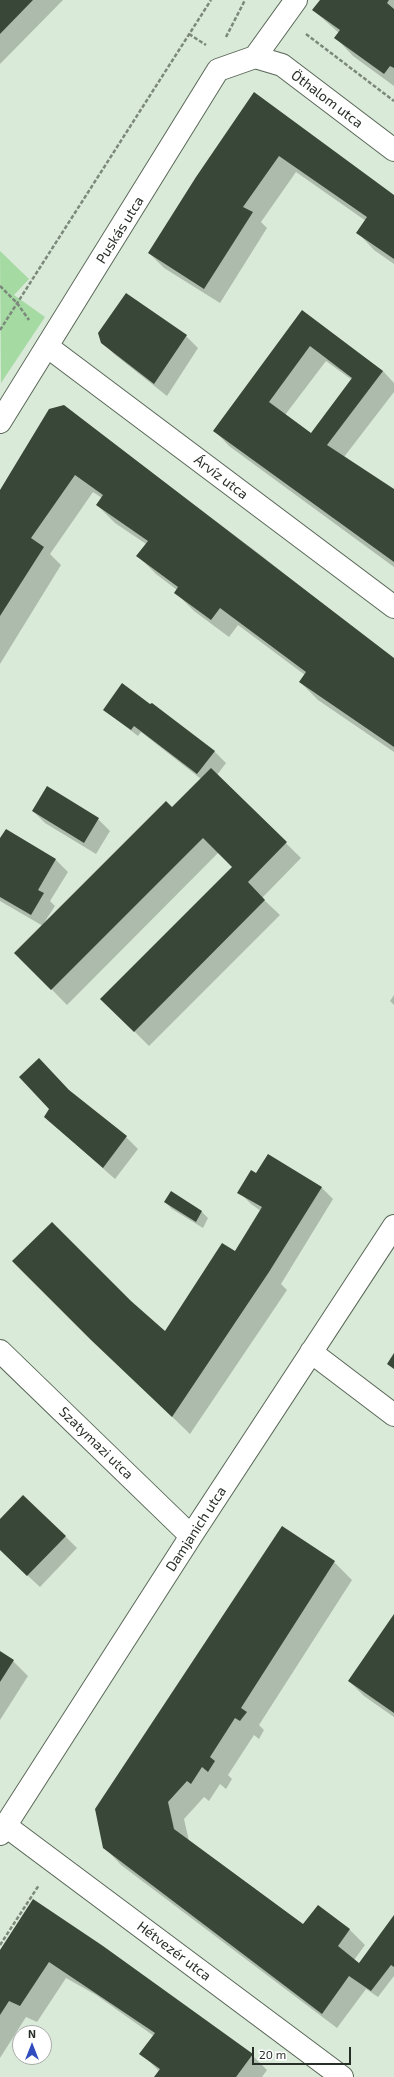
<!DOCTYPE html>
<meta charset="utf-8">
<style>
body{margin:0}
#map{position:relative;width:394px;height:2077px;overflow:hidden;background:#d9ead8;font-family:"Exo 2",sans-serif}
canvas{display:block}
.north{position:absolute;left:12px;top:2025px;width:40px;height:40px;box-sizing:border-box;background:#fff;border:1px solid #a9aba9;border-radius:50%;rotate:0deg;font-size:11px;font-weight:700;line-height:16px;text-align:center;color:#272e27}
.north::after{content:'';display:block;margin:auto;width:14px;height:18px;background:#304cbd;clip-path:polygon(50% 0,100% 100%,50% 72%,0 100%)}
.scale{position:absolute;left:252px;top:2047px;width:99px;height:18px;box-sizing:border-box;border:2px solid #272e27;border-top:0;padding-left:5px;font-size:12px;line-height:14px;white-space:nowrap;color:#272e27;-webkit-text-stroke:3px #fff;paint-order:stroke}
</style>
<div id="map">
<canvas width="394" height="2077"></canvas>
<div class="north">N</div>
<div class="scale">20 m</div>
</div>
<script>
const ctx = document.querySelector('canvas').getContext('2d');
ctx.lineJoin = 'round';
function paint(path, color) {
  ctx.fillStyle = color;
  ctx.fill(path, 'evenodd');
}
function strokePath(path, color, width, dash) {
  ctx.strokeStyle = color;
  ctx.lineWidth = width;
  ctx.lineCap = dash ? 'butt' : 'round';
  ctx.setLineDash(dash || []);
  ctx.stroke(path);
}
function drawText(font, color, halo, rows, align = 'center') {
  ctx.font = font + ' "Exo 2",sans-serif';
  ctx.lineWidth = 4;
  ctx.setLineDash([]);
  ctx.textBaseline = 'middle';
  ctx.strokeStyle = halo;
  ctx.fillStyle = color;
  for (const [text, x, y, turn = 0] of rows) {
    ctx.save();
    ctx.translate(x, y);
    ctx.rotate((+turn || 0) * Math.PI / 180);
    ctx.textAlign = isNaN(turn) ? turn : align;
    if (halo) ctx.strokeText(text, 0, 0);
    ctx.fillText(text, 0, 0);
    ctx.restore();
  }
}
const green = new Path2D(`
 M0,251L29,279L14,295L45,317L1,383Z`);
const shadow = new Path2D(`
 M0,0H63L0,64Z
 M321,0H394V86L353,56L336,38L339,33L313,10Z
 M254,94L394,196V264L374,250L358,233L366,221L296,172L261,222L267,228L220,303L164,268L149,253Z
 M302,312L383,371L394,383V392L344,457L394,490V567L229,446L214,430ZM326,361L352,380L311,434L285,415Z
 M186,336L198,348L167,396L114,354L102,342Z
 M64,406L258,553L394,660V752L318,700L300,682L305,675L238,625L229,637L194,611L176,593L177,590L156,574L138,556L146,544L115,523L97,505L102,498L93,492L50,554L61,565L0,664V492Z
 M104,710L214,751L226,763L217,775L301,858L262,898L280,915L149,1046L102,999L233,867L219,852L67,1005L16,953L43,926L0,901V840L56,860L68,872L50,901L55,906L44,923L172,809L201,779L141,732L138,736Z
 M33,811L98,819L110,831L96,854L45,823Z
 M394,995V1005L390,1001Z
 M69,1091L126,1137L138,1149L115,1179L45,1117Z
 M256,1174L321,1187L333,1199L281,1284L287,1290L190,1434L111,1358L131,1303L166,1332L236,1252L261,1211L251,1204L239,1192Z
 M165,1202L202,1212L208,1218L203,1228L172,1209Z
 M0,1521L65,1536L77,1548L40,1587L0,1550Z
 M334,1562L352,1580L259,1725L264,1730L259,1739L254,1735L228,1775L232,1779L226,1789L220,1784L209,1801L204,1797L184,1819L189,1841L304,1925L318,1907L350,1930L365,1945L354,1960L359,1964L394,1917V1976L378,1997L366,1989L337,2028L121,1865L104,1847Z
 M394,1616V1717L364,1696L349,1681Z
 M0,1653L13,1661L28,1676L0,1720Z
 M34,1900L252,2055L267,2070L262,2077H155L159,2071L141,2053L154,2036L96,1995L66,1978L37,2022L26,2017L0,2058V1952Z`);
const building = new Path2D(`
 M0,0H33L0,34Z
 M320,0H389L387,3L394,9V68L390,66L384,74L334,38L340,30L312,10Z
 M254,92L394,195V259L356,233L367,217L279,156L243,207L253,212L204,289L148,253L196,177Z
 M126,293L187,335L154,384L101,343L98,333Z
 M302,310L383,371L327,445L394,489V562L213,431ZM310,346L352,378L311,433L269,402Z
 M64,405L394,658V747L299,682L306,672L220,608L211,620L174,593L178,587L136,556L148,541L96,505L103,495L75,475L31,538L44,547L0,616V490L49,409Z
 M122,683L150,704L152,703L215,751L197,774L134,726L131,730L103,710Z
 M211,768L287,842L248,882L265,900L134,1032L100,999L232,867L203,838L51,990L14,953L166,801L172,807Z
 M47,786L99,818L84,843L32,811Z
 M6,829L56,859L38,890L44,893L31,915L0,897V838Z
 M39,1058L69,1090L127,1136L103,1168L44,1117L49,1109L19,1077Z
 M268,1154L322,1187L269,1272L172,1417L91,1340L12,1261L52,1222L131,1301L165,1331L222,1243L235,1251L262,1207L237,1193L251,1170L256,1173Z
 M171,1191L202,1211L196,1222L164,1202Z
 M394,1353V1369L387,1364Z
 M23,1495L66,1536L27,1576L0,1550V1519Z
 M282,1526L335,1561L241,1708L247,1712L240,1721L235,1718L210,1757L215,1761L208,1772L202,1767L191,1784L187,1781L168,1802L174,1829L303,1924L318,1905L350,1929L338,1946L359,1963L394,1915V1967L391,1965L371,1991L349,1976L322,2014L103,1848L95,1809Z
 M394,1614V1713L348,1681Z
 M0,1651L14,1660L0,1682Z
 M33,1899L103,1946L253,2054L236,2077H154L160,2069L139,2054L155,2033L49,1962L20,2006L9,2001L0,2015V1950Z`);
const path = new Path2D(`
 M189,34L206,45
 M306,34L394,101
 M226,37L245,0
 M0,286L17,303L29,320
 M0,330L211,0
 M0,1945L39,1885`);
const street = new Path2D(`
 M255,57L282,65L394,150
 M255,57L296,0
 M48,347L394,607
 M0,422L218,70L255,57
 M0,1351L191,1536
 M311,1352L394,1415
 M6,1826L342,2077
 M0,1834L191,1536L394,1226`);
const streetNames = [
 ["Öthalom utca",327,99,37],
 ["Puskás utca",120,230,-58],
 ["Árvíz utca",221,477,37],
 ["Szatymazi utca",96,1443,44],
 ["Damjanich utca",196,1529,-57],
 ["Hétvezér utca",174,1951,37]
];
paint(green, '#a5daa2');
paint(shadow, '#0003');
paint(building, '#394738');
strokePath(street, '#596757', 24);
strokePath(path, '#7c887c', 2.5, [4, 2]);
strokePath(street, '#fff', 22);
drawText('14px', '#272e27', '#fff', streetNames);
</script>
